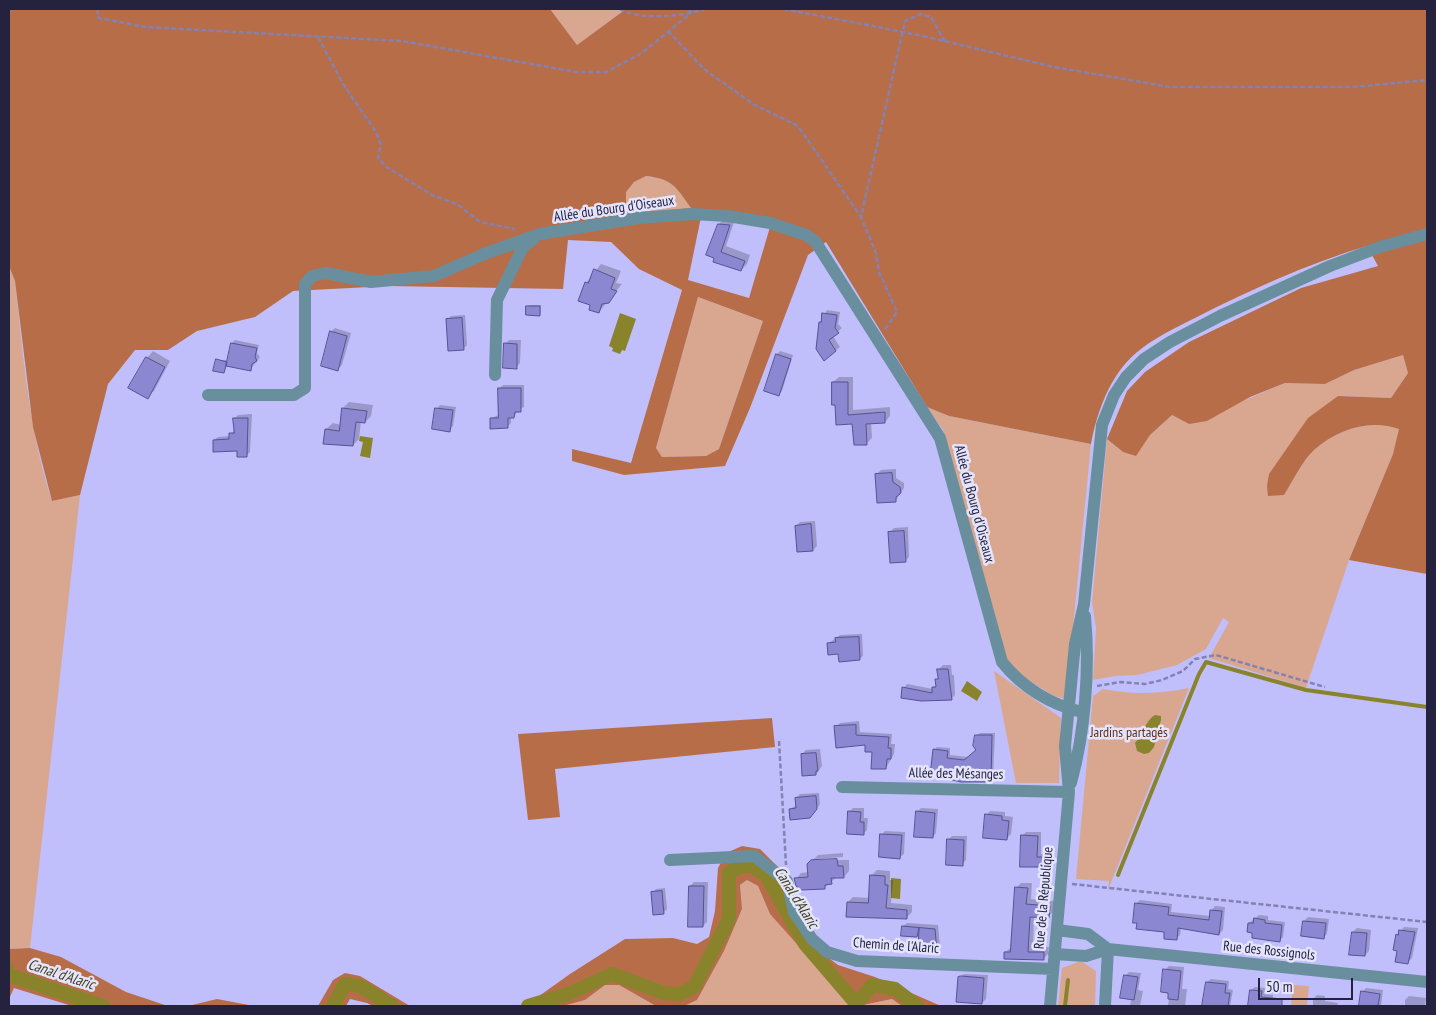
<!DOCTYPE html>
<meta charset="utf-8">
<style>
body{margin:0}
#map{position:relative;width:1436px;height:1015px;overflow:hidden;background:#c1befc;font-family:"PT Sans Narrow",sans-serif}
canvas{display:block}
.frame{position:absolute;inset:0;border:10px solid #252240;pointer-events:none}
.scale{position:absolute;left:1258px;top:978px;width:95px;height:22px;box-sizing:border-box;border:2px solid #252240;border-top:0;padding-left:6px;font-size:15px;line-height:18px;white-space:nowrap;color:#252240;-webkit-text-stroke:4px #e4e4fc;paint-order:stroke}
</style>
<div id="map">
<canvas width="1436" height="1015"></canvas>
<div class="frame"></div>
<div class="scale">50 m</div>
</div>
<script>
const ctx = document.querySelector('canvas').getContext('2d');
ctx.lineJoin = 'round';
function paint(path, color) {
  ctx.fillStyle = color;
  ctx.fill(path, 'evenodd');
}
function strokePath(path, color, width, dash) {
  ctx.strokeStyle = color;
  ctx.lineWidth = width;
  ctx.lineCap = dash ? 'butt' : 'round';
  ctx.setLineDash(dash || []);
  ctx.stroke(path);
}
function drawText(font, color, halo, rows, align = 'center') {
  ctx.font = font + ' "PT Sans Narrow",sans-serif';
  ctx.lineWidth = 5;
  ctx.setLineDash([]);
  ctx.textBaseline = 'middle';
  ctx.strokeStyle = halo;
  ctx.fillStyle = color;
  for (const [text, x, y, turn = 0] of rows) {
    ctx.save();
    ctx.translate(x, y);
    ctx.rotate((+turn || 0) * Math.PI / 180);
    ctx.textAlign = isNaN(turn) ? turn : align;
    if (halo) ctx.strokeText(text, 0, 0);
    ctx.fillText(text, 0, 0);
    ctx.restore();
  }
}
const green = new Path2D(`
 M550,9H626L577,45Z
 M646,176C675,180 675,186 692,209L626,214V191L634,182Z
 M9,266L15,281C23,355 29,430 52,501L80,495L30,948L9,949Z
 M698,297L763,321L719,449L706,456L662,457L656,448Z
 M1403,355L1408,373L1391,398L1338,396L1284,495C1293,481 1302,461 1314,450C1338,429 1370,419 1400,429L1393,454L1349,560L1306,688L1209,658L1229,622L1223,618L1206,649L1177,665L1137,675L1115,676L1093,680L1096,628L1092,602L1107,439L1123,452L1136,455L1150,435L1172,415L1189,424L1285,383L1325,384L1354,370Z
 M927,407L949,416L1091,444L1066,699L1054,696L1012,670L1005,656L943,430Z
 M994,671L1061,718L1059,783H1016Z
 M1189,688L1108,890L1109,881L1076,879L1093,696L1103,689C1133,695 1159,694 1189,688Z
 M747,880L758,886L770,914L858,1006L892,999L902,1006H684L697,1000L724,951L742,909L740,885Z
 M1081,961L1096,971L1095,1006H1058L1062,968Z
 M605,985H619L656,1006H661H563L585,1000Z
 M1293,985L1309,986L1307,1006H1291Z`);
const forest = new Path2D(`
 M9,9H550L577,45L626,9H1427V574L1349,560L1393,454L1399,429C1370,419 1338,429 1314,450C1302,461 1293,481 1284,495L1268,496L1267,486L1269,474L1308,418L1338,396L1391,398L1408,373L1403,355L1354,370L1325,384L1285,383L1250,397L1207,421L1189,424L1172,415L1150,435L1136,456L1123,452L1107,439L1127,391L1145,372L1189,342L1301,288L1378,266L1367,246C1307,264 1250,290 1195,318C1175,328 1152,339 1136,353C1110,375 1097,412 1091,444L949,416L927,407L826,242L808,255L750,408L725,466L624,475L572,461V449L631,463L682,290L639,269L611,242L568,240L563,289L388,286L293,291L255,317L197,331L168,350H135L108,384L80,495L52,501L33,427L15,281L9,266ZM646,176C673,179 676,187 691,208L626,214V192L634,182ZM701,217L770,227L749,298L688,280ZM698,297L763,321L719,449L706,456L662,457L656,448Z
 M772,718L775,747L555,769L560,817L528,820L518,734Z
 M742,846L760,849L779,868L817,949L838,965L875,977L941,1006H902L892,999L858,1006L847,1000L770,914L758,886L747,880L740,885L742,909L724,951L697,1000L684,1006H656L619,985H605L585,1000L563,1006H525L570,974L625,939L673,938L697,944L709,937L715,911L718,868L726,853Z
 M30,948L61,957L126,992L165,1005L188,1006L217,999L254,1006H72L14,988L9,999V949Z
 M345,973L360,976L410,1006H373L367,1003L350,999L346,1006H318L333,980Z`);
const water = new Path2D(`
 M620,313L636,319L625,351L622,350L620,354L612,351L613,348L609,346Z
 M360,436L373,438L370,458L360,456L363,442L359,441Z
 M967,681L982,692L977,701L961,691Z
 M1155,715L1161,716V720L1154,747L1149,753L1144,754L1137,751L1135,743C1142,735 1146,720 1155,715Z
 M891,878L901,879L900,899L891,898Z`);
const shadow = new Path2D(`
 M725,218L735,219L726,246L750,255L747,264L741,270L714,261L719,224Z
 M601,264L621,271L616,283L622,284L599,312L592,304L586,283Z
 M529,305H541V313L540,314L528,306Z
 M827,310L840,312L838,324L842,328L833,336L840,347L825,359L820,323Z
 M465,315L467,345L463,349L447,320L451,316Z
 M335,328L351,333L342,365L338,369L331,332Z
 M235,340L259,345L257,353L260,357L250,370L227,365L224,372L217,360H229L232,343Z
 M509,340H521L520,363L516,367L505,344Z
 M153,351L170,361L154,391L147,397V358Z
 M780,351L793,355L782,391L779,394L766,390L777,354Z
 M839,377H853V410L890,407V416L885,422H871L872,438L867,443L854,423L838,424L833,382Z
 M503,385H524V407L518,410L514,417H511V423L507,427L491,418L499,415V389Z
 M349,402L373,405L371,416L365,422L361,421L359,439L353,445L326,429L333,423L341,425L343,408Z
 M440,405L456,407L453,426L449,430L436,409Z
 M252,414L250,452L246,456L238,450L214,440L218,437L230,436L235,429L234,419L238,415Z
 M896,469V478L904,483V488L896,500L877,474L881,470Z
 M815,521L817,546L813,550L796,526L800,522Z
 M908,527L909,557L905,561L890,532L894,528Z
 M862,634L863,656L859,659L840,653L829,643L840,635Z
 M943,665H951L952,675H954L955,695L951,699L904,688L907,684L933,689L937,685L939,669Z
 M859,721L860,732L892,734L891,744H895L894,754L886,768L867,744L836,727L840,723Z
 M980,733H995L993,778L990,781L961,780L934,750L937,747L950,748V755L968,757L978,750L976,736Z
 M820,749L822,766L816,774L802,754L806,750Z
 M819,793L820,804L814,813L790,809L797,805L796,798L800,794Z
 M853,808H864V818H868L867,830L863,834L849,812Z
 M921,808L938,809L936,833L933,837L917,812Z
 M990,811L1005,812V816L1013,817L1011,834L1007,838L986,815Z
 M885,831L905,832L904,854L900,857L881,835Z
 M1026,832H1041V854H1046V862L1042,866L1022,836Z
 M952,836H967L966,860L962,864L948,840Z
 M843,853V857L814,859L818,855Z
 M843,860H849V871L844,877H837L824,888L796,879L801,873L809,872L812,861Z
 M877,870L890,871V880H893L891,903L912,905V912L906,918L848,902L853,897L870,898L871,876Z
 M694,882H708L707,922L703,926L690,886Z
 M1021,883H1032L1031,899L1054,901L1053,912L1048,917L1034,916L1033,947H1049L1048,954L1043,959L1005,952L1012,947L1016,888Z
 M665,888L667,909L663,913L652,893L656,889Z
 M1140,900L1172,904L1171,912L1211,916V911L1215,906L1225,907L1223,930L1219,934L1181,928L1180,935L1176,939L1136,904Z
 M1259,915L1268,916V920L1285,922L1283,937L1280,940L1249,923Z
 M1308,917L1329,919L1327,934L1323,938L1304,921Z
 M907,923L938,925L940,947L936,950L920,932L917,935L903,926Z
 M1404,927L1418,928L1412,958L1408,962L1398,950L1397,935Z
 M1357,928L1371,930L1369,951L1365,955L1353,932Z
 M1169,966L1184,967L1182,989H1187L1185,1006H1168L1170,992L1165,970Z
 M1129,972L1141,973L1138,990L1143,991L1140,1006H1130L1131,999L1125,976Z
 M964,974L988,975L986,999L982,1003L959,978Z
 M1211,979L1229,981L1228,989L1233,990L1230,1006L1204,1005L1207,982Z
 M1255,987L1265,988L1264,994L1273,995L1272,1006H1249L1251,990Z
 M1366,988L1383,990L1381,1006H1361L1362,992Z
 M1317,995L1325,996V1001L1338,1003L1337,1006H1313V999Z
 M1409,996L1426,998L1425,1006H1405V1000Z`);
const stream = new Path2D(`
 M1118,875L1199,674L1206,662L1306,690L1427,707
 M9,960L12,973
 M1065,1006L1068,980`);
const canal = new Path2D(`
 M9,975L103,1006
 M333,1006L345,984L360,986L392,1006
 M528,1006L568,994L612,974L664,993L679,994L694,987L729,919V873L740,866H752L766,875L805,944L853,1000L861,999L872,985L895,989L917,1006`);
const building = new Path2D(`
 M718,224L730,225L721,252L745,261L741,271L713,262L714,258L706,255Z
 M594,269L615,278L611,289L617,291L609,303L602,304L599,313L589,310L590,305L578,301L585,282L588,283Z
 M526,306H540V316L526,315Z
 M822,313L837,315L835,328L839,333L829,340L836,351L824,361L816,349L819,322H821Z
 M462,318L464,350L448,351L446,319Z
 M330,331L347,336L338,371L321,366Z
 M231,343L257,348L255,357L257,361L252,364L251,371L226,366Z
 M504,343L517,344V369L503,368Z
 M776,354L791,359L779,396L764,391Z
 M146,357L165,367L148,399L128,388Z
 M216,359L227,362L224,373L213,371Z
 M832,382H848V415L885,412V423L866,424L867,445H854L852,424L836,425L835,405H832Z
 M498,388H521V412H515L514,418H508V428L490,429V418H498Z
 M342,408L367,411L365,423L356,422L353,446L323,444L325,429L339,431Z
 M435,408L453,410L450,432L432,429Z
 M233,418H248L247,457H237V451L213,452V440L229,439V433H234Z
 M892,473L893,482L900,487L901,493L896,497V502L877,503L875,474Z
 M811,524L813,551L797,552L795,526Z
 M904,531L906,562L890,563L888,532Z
 M859,637L860,660L839,662L838,654L828,655L827,643L836,642L835,638Z
 M937,669H948L952,700L921,701L901,698L902,687L932,693V687H936L935,679H938Z
 M856,725V735L889,737L888,748H891V759H887L886,769H871L872,752H865V745L836,748L834,726Z
 M975,735H992L991,782H961L930,775L933,749L948,751L947,758L964,760L976,750L973,746Z
 M816,753L818,771H816V775L802,776L801,754Z
 M816,796L817,809L810,818L790,820L789,809L796,808L795,798Z
 M848,811L861,812L860,822H864V835L847,834Z
 M916,811L935,813L933,838L914,837Z
 M985,814L1002,816V820L1009,821L1007,840L983,838Z
 M880,834L902,835L900,859L879,857Z
 M1021,835L1038,836L1037,857H1043L1042,867H1020Z
 M947,839L964,840L963,866L946,865Z
 M837,859L838,866H843L844,878H831L832,884L825,885V889L801,890L796,886L794,878L808,877L807,864L811,860Z
 M870,875L885,876V885H888L886,908L907,910V919L846,917L847,902L868,903Z
 M689,886H704L703,927H688Z
 M1015,887L1028,888L1026,904L1050,906L1049,918L1030,917L1028,952H1044V960L1004,959V952H1010Z
 M662,891L664,914L653,915L651,892Z
 M1135,903L1169,907L1168,915L1209,920L1210,910L1222,911L1219,935L1178,928L1177,940L1164,939V932L1136,929L1137,923H1133Z
 M1254,918L1265,920V923L1282,925L1280,942L1252,938V933L1247,932L1248,923H1253Z
 M1303,921L1326,923L1324,939L1301,936Z
 M902,926L935,929L937,952L918,951L919,928L917,937L901,936Z
 M1399,930L1415,932L1408,964L1395,962L1397,951L1393,950L1396,934L1398,935Z
 M1352,932L1367,933L1365,956L1349,955Z
 M1163,969L1181,971L1178,1000L1168,999V993L1161,992Z
 M1124,975L1138,977L1134,1000L1120,998Z
 M961,976L984,978L982,1004L956,1002L958,977Z
 M1206,982L1226,984L1225,993H1230L1228,1006H1202Z
 M1250,990L1262,991L1261,997L1282,999V1006H1248Z
 M1361,991L1380,994L1378,1006H1359Z`);
const path = new Path2D(`
 M97,9L99,18L145,27L402,41L576,72H606L642,53L691,13L688,9
 M620,9C639,21 684,16 705,9
 M783,9L878,27
 M668,31L704,69L753,104L798,126L861,217
 M923,36L1054,67L1170,87H1353L1427,80
 M318,37L343,84L376,132L381,145L378,157L385,166L432,195L457,204L480,222L515,229
 M885,329L897,312L879,272L876,253L861,217L905,21L921,14L931,17L945,42
 M1097,686L1120,682L1145,684L1162,680L1183,671L1195,659L1216,655L1325,687
 M779,741L786,865
 M1072,884L1427,922`);
const minor = new Path2D(`
 M495,375L497,300L523,247L534,239
 M208,395H294L305,388V284L312,276L326,273L371,282L434,276L484,254L540,234L638,218L692,214L728,216L770,223L806,235L815,241L940,438L1002,662C1022,687 1051,705 1082,712
 M1071,783C1085,732 1090,669 1085,616
 M842,787L1069,792
 M670,860L754,856L787,881L794,912L812,939L827,952L857,961L1053,969
 M1057,930L1088,934L1108,949
 M1054,954L1086,956L1108,949L1427,982
 M1050,1006L1069,792L1065,746L1075,644L1084,604L1102,425L1114,395L1126,377L1144,359L1170,342L1220,316L1330,266L1380,247L1427,234
 M1105,1006L1108,949`);
const pathBridge = new Path2D(`
 M878,27L923,36`);
const streetNames = [
 ["Allée du Bourg d'Oiseaux",614,209,-8],
 ["Allée du Bourg d'Oiseaux",974,504,75],
 ["Allée des Mésanges",956,774,1],
 ["Rue de la République",1044,898,-85],
 ["Chemin de l'Alaric",896,946,4],
 ["Rue des Rossignols",1269,951,6]
];
const parkNames = [
 ["Jardins partagés",1129,733]
];
const waterNames = [
 ["Canal d'Alaric",796,898,58],
 ["Canal d'Alaric",61,975,18]
];
paint(green, '#d9a790');
paint(forest, '#b86d49');
paint(water, '#89842c');
paint(shadow, '#0003');
strokePath(stream, '#89842c', 4);
strokePath(canal, '#89842c', 14);
paint(building, '#8c87d1');
strokePath(building, '#575195', 1);
strokePath(path, '#8481b3', 2.5, [5, 2.5]);
strokePath(minor, '#698f9f', 12);
strokePath(pathBridge, '#8481b3', 2.5, [5, 2.5]);
drawText('14px', '#252240', '#e4e4fc', streetNames);
drawText('14px', '#612f14', '#e4e4fc', parkNames);
drawText('italic 15px', '#44421d', '#e4e4fc', waterNames);
</script>
